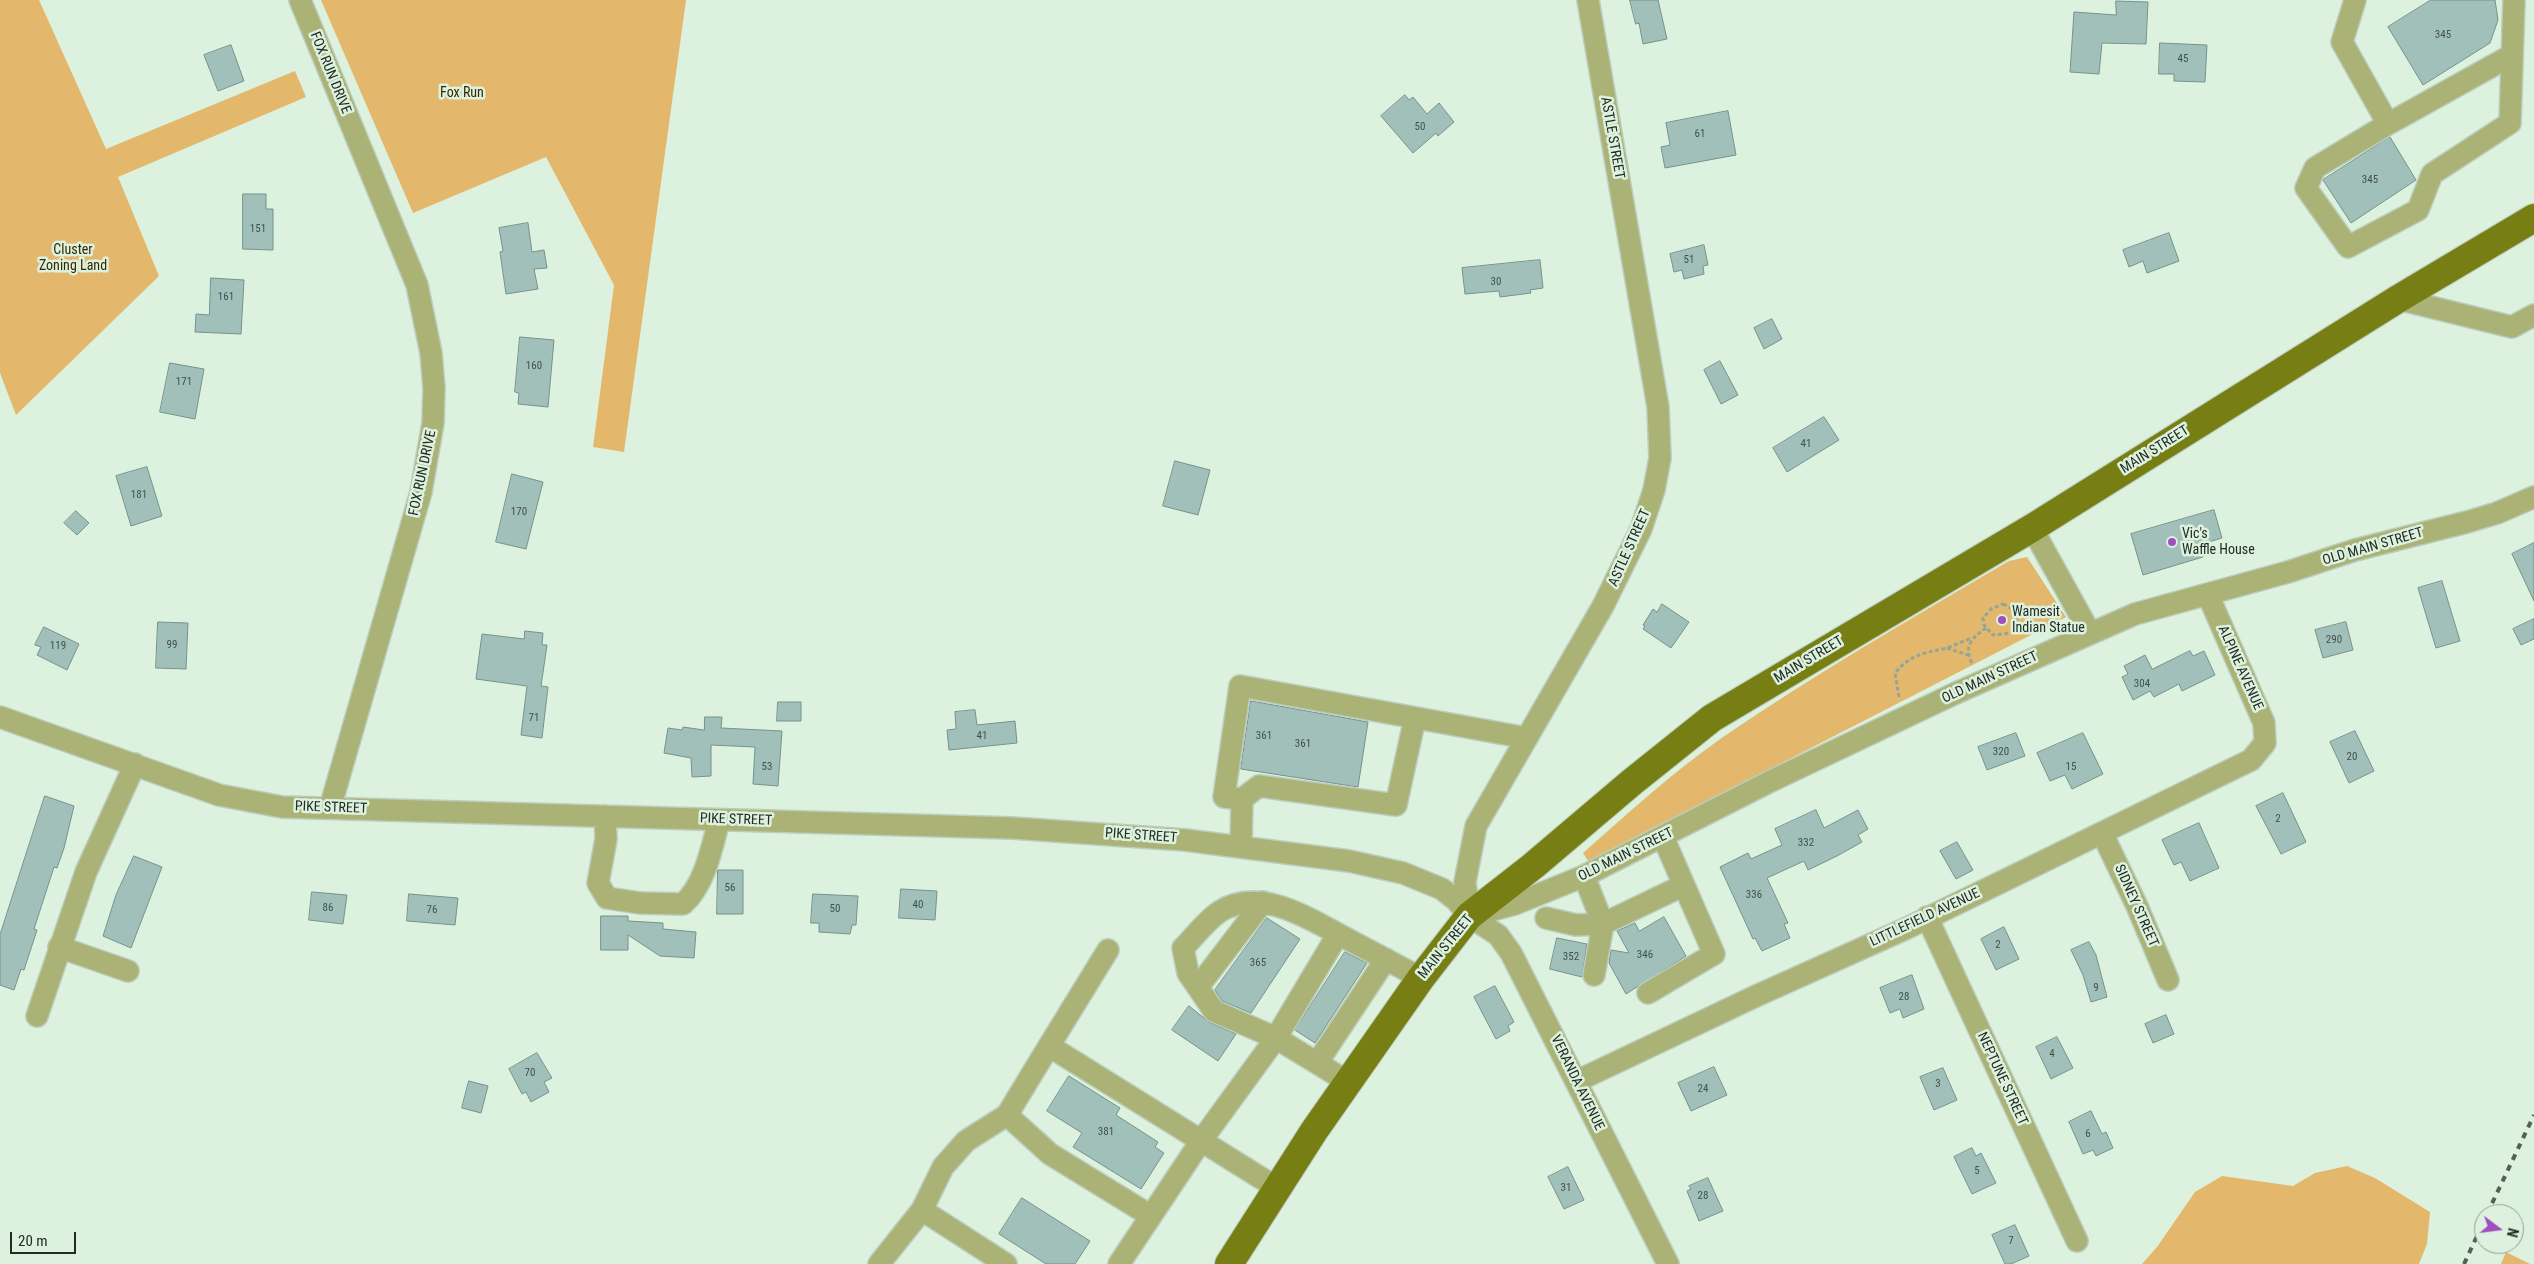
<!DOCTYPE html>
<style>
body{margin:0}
#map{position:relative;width:2534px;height:1264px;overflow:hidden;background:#dcf1de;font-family:"Roboto Condensed",sans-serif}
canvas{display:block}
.north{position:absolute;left:2474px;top:1204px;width:50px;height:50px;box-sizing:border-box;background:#dcf1de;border:1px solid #92a294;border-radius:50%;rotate:105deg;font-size:14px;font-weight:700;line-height:20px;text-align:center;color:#232b24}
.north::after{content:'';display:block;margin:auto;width:18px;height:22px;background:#a14fbe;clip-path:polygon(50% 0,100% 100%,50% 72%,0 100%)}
.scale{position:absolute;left:10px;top:1232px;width:66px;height:22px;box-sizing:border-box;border:2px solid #232b24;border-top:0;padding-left:6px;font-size:15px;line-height:18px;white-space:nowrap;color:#232b24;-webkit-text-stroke:4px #dcf1de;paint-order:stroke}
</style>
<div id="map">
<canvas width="2534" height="1264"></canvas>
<div class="north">N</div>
<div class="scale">20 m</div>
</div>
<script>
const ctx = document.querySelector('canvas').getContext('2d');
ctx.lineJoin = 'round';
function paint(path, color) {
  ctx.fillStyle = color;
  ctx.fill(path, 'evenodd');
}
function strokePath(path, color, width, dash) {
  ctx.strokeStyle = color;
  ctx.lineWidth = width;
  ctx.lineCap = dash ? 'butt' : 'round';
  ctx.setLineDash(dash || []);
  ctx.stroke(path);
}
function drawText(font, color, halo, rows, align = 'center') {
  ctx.font = font + ' "Roboto Condensed",sans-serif';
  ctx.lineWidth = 5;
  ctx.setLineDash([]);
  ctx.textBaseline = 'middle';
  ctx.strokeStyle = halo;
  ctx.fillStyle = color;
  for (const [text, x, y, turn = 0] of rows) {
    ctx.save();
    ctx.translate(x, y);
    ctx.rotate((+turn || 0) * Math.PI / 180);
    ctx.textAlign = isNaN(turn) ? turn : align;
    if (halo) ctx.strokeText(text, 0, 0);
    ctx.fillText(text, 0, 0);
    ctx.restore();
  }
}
const green = new Path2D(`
 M0,0H39L106,149L295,71L306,97L118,177L159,276L16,415L0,373Z
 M321,0H686L624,452L593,447L614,285L546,157L413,213Z
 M2027,557L2066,617L1589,862L1583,853C1628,813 1673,772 1723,737C1815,674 1912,618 2009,561Z
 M2347,1166L2375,1178L2430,1212L2427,1244L2419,1264H2142L2157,1247L2195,1192L2222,1176L2293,1186L2315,1173Z
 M2506,1252L2530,1264H2501Z`);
const building = new Path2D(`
 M1630,0H1658L1667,39L1643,44L1639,23L1636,24Z
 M2431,0H2495L2498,20L2490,43L2423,85L2388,27Z
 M2116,1L2148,2L2146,44L2102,43L2099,74L2070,72L2074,12L2116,15Z
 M2160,43L2207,45L2205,82L2174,81V74H2159Z
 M231,45L244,81L218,91L204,55Z
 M1405,95L1409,100L1413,97L1427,114L1439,103L1454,122L1438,136L1436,133L1413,153L1381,116Z
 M1728,111L1736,155L1665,168L1661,147L1670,145L1666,123Z
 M2390,137L2416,180L2351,223L2323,180Z
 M243,194H266V209H273V250L243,249Z
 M528,223L532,252L544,250L547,268L534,269L538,289L506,294L500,252L503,251L499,228Z
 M2169,233L2179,261L2147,273L2143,261L2129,267L2123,250Z
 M1704,245L1708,265L1703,266L1704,274L1684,279L1682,270L1674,272L1670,254Z
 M1540,260L1543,288L1530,290L1531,293L1500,297L1499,291L1465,294L1462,268Z
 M211,278L244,280L241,334L195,332L196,314L209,315Z
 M1772,319L1782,339L1764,349L1754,328Z
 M520,337L554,340L548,407L518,404L519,393L515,392Z
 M1720,361L1738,395L1721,404L1704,370Z
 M170,363L204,369L195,419L160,412Z
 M1824,417L1839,440L1787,472L1773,448Z
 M1175,461L1210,470L1198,515L1163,506Z
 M147,467L162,516L131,526L116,476Z
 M512,474L543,482L526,549L496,542Z
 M2214,510L2222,538L2199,545L2203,557L2143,575L2131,534Z
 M76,511L89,523L77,535L64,523Z
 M2534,543V601L2512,554Z
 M2442,581L2460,641L2436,648L2418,588Z
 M1662,604L1689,622L1671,648L1643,629L1645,626L1643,625L1653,609L1657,612Z
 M2534,619V639L2521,645L2513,629Z
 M158,622L188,623L186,669L156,668Z
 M2346,622L2353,650L2323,658L2315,630Z
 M44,627L79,644L67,670L37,655L41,647L35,645Z
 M525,631L543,633L542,645H547L541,686L548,687L542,738L521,735L527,686L476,679L482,634L524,639Z
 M2190,651L2193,656L2204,651L2215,675L2182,691L2179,684L2154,697L2150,691L2133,700L2122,677L2128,674L2124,666L2145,655L2152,669Z
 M1251,701L1368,722L1358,787L1241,769Z
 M778,702H801V721H777Z
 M975,710L977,725L1015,721L1017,743L949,750L947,730L956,729L955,712Z
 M705,717H722L721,728L782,731L778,786L753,784L755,747L711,745V776L692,777L691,758L664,753L668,728L682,730L683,727L704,730Z
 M2355,731L2374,771L2349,783L2330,742Z
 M2016,733L2025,756L1987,770L1978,747Z
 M2083,733L2103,774L2072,789L2065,775L2050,781L2037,753Z
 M2283,793L2306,842L2281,854L2256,806Z
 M45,796L74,806L64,848L57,868L54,867L34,929L37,930L24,970L21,969L14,990L0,985V935Z
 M1816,810L1824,828L1858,810L1868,829L1858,835L1862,842L1837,856L1808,870L1804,861L1767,878L1788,923L1784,924L1790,938L1762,951L1755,938L1753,939L1720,867L1748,853L1751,859L1782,845L1775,829Z
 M2199,823L2219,868L2190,881L2181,862L2174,865L2162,840Z
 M1957,842L1973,870L1956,879L1940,851Z
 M134,856L162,867L131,948L103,936L116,895Z
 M718,870H743V914H717Z
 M901,889L937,891L935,920L899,918Z
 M312,892L347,895L343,924L309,920Z
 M409,894L458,898L455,925L407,921Z
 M813,894L858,896L856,925H852L850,934L819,932V923H811Z
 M601,916H628V921L663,923V929L696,932L694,958L660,956L628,935V950H601Z
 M1664,917L1686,956L1626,994L1609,963L1611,950L1629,953L1617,931L1635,923L1639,931Z
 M1267,918L1300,939L1251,1013L1222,1001L1215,990Z
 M2004,927L2019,959L1996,970L1981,939Z
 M1557,938L1587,944L1582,977L1550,969Z
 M2089,942L2096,955L2107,997L2091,1002L2083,975L2071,950Z
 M1345,952L1367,963L1315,1043L1295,1030Z
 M1912,975L1924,1009L1903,1018L1900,1009L1890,1013L1880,988Z
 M1495,986L1514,1022L1508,1026L1510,1031L1496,1039L1474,997Z
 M1189,1006L1209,1022L1236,1034L1218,1061L1172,1030Z
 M2166,1015L2174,1034L2153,1043L2145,1024Z
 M2057,1037L2073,1068L2051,1079L2036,1047Z
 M537,1053L552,1078L544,1082L549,1092L531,1102L526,1092L522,1094L509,1069Z
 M1714,1067L1727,1095L1691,1111L1678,1083Z
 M1943,1068L1957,1100L1934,1110L1920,1077Z
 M1069,1076L1120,1108L1116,1115L1158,1142L1155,1147L1164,1153L1141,1189L1073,1147L1082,1133L1047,1111Z
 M469,1081L488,1086L481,1113L462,1108Z
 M2091,1111L2102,1134L2106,1132L2113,1148L2096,1156L2093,1150L2083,1154L2069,1122Z
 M1972,1148L1976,1156L1981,1153L1996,1183L1972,1194L1954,1157Z
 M1568,1167L1584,1200L1564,1209L1548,1177Z
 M1708,1178L1723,1211L1699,1221L1687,1191L1691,1189L1689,1186Z
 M1022,1198L1090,1241L1075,1264H1046L999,1234Z
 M2015,1225L2029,1256L2011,1264H2005L1992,1235Z`);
const path = new Path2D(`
 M2003,604C2017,610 2019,618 2013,631L2005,634L1993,635L1984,625L1983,618L1991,609Z
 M1947,648L1968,655
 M1972,663C1963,646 1972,638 1986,628
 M1899,697L1895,673C1909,656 1922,653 1943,649C1953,646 1963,641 1972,638`);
const minor = new Path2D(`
 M300,0L417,285L431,353L434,388L433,423L421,492L330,808
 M2355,0L2342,42L2388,124
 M2512,55L2388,124L2315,168L2306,188L2348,247L2418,210L2432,174L2510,123L2514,0
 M2398,299L2512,327L2534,315
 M2032,528L2090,633
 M0,717L219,795L282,807L1012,828L1185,840L1349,861L1403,873L1442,889L1456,900L1469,916L1498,935L1511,953L1668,1264
 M1242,799L1259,786L1396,805L1415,718
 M605,816L606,839L598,883L607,898L640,903L683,904C705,885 712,847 719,820
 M2102,833L2137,906L2168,980
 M1241,847L1242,799L1224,797L1240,686L1527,738
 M1584,876L1603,924L1594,975
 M1474,915L1515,904L1584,876L1769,782L1956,693L2135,614L2288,572L2355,550L2467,522L2497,513L2534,497
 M1469,916L1465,882L1476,826L1603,606L1641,529L1654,490L1660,458L1658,407L1588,0
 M1927,917L2077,1241
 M1546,918L1576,925L1603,924L1684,885
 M59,947L128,971
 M1108,950L1049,1046L1277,1188
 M1198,987L1263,902
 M1648,993L1714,954L1663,837
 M37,1016L86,872L135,764
 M1317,1063L1386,959
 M1577,1081L1756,996L1905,929L2251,760L2265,743L2264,723L2208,595
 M1348,1082L1276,1038L1338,934L1421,978
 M1007,1115L1050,1154L1151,1216
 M922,1210L1006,1264
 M879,1264L922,1210L943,1167L966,1141L1007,1115L1049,1046
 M1119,1264L1201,1141L1276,1038L1214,1011L1188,973L1183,948C1194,937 1206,921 1219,912C1257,887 1303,915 1338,934`);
const major = new Path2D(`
 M1229,1264L1314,1131L1421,978L1469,916L1533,866L1632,782L1712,718L2032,528L2398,299L2534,218`);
const rail = new Path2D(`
 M2487,1214L2534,1115
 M2464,1264L2484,1221`);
const markers = [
 [2172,542,5,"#a14fbe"],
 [2002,620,5,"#a14fbe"]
];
const numberNames = [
 ["345",2443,35],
 ["45",2183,59],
 ["50",1420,127],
 ["61",1700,134],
 ["345",2370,180],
 ["151",258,229],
 ["51",1689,260],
 ["30",1496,282],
 ["161",226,297],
 ["160",534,366],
 ["171",184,382],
 ["41",1806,444],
 ["181",139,495],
 ["170",519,512],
 ["290",2334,640],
 ["99",172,645],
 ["119",58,646],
 ["304",2142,684],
 ["71",534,718],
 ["41",982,736],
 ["361",1264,736],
 ["361",1303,744],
 ["320",2001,752],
 ["20",2352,757],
 ["53",767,767],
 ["15",2071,767],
 ["2",2278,819],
 ["332",1806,843],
 ["56",730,888],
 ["336",1754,895],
 ["40",918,905],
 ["86",328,908],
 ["50",835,909],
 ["76",432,910],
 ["2",1998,945],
 ["346",1645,955],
 ["352",1571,957],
 ["365",1258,963],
 ["9",2096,988],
 ["28",1904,997],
 ["4",2052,1054],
 ["70",530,1073],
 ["3",1938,1084],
 ["24",1703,1089],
 ["381",1106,1132],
 ["6",2088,1134],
 ["5",1977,1171],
 ["31",1566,1188],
 ["28",1703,1196],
 ["7",2011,1241]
];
const streetNames = [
 ["FOX RUN DRIVE",330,73,68],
 ["ASTLE STREET",1612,138,80],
 ["MAIN STREET",2155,450,-32],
 ["FOX RUN DRIVE",423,473,-78],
 ["OLD MAIN STREET",2373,547,-16],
 ["ASTLE STREET",1630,548,-66],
 ["MAIN STREET",1809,660,-31],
 ["ALPINE AVENUE",2240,668,66],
 ["OLD MAIN STREET",1990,678,-25],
 ["PIKE STREET",331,808,2],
 ["PIKE STREET",736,820,2],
 ["PIKE STREET",1141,836,4],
 ["OLD MAIN STREET",1626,855,-26],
 ["SIDNEY STREET",2136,906,66],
 ["LITTLEFIELD AVENUE",1925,918,-25],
 ["MAIN STREET",1446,947,-51],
 ["NEPTUNE STREET",2002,1079,65],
 ["VERANDA AVENUE",1577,1083,64]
];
const parkNames = [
 ["Fox Run",462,93],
 ["Cluster",73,250],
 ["Zoning Land",73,266]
];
const poiNames = [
 ["Vic's",2182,534],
 ["Waffle House",2182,550],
 ["Wamesit",2012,612],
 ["Indian Statue",2012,628]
];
paint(green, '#e3b86c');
paint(building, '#a2c0ba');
strokePath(building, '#75928c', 1);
strokePath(minor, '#bbcdbd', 24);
strokePath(major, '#bbcdbd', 30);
strokePath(path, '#95a597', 3, [4, 2.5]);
strokePath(minor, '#abb276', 21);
strokePath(major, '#777e13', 28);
strokePath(rail, '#546055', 4, [6, 6]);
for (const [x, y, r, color] of markers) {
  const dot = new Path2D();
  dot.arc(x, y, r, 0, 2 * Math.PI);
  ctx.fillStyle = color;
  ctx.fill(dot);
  strokePath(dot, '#dcf1de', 2);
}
drawText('11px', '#43504a', null, numberNames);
drawText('14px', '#232b24', '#dcf1de', streetNames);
drawText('14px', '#392600', '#dcf1de', parkNames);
drawText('14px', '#232b24', '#dcf1de', poiNames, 'left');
</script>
